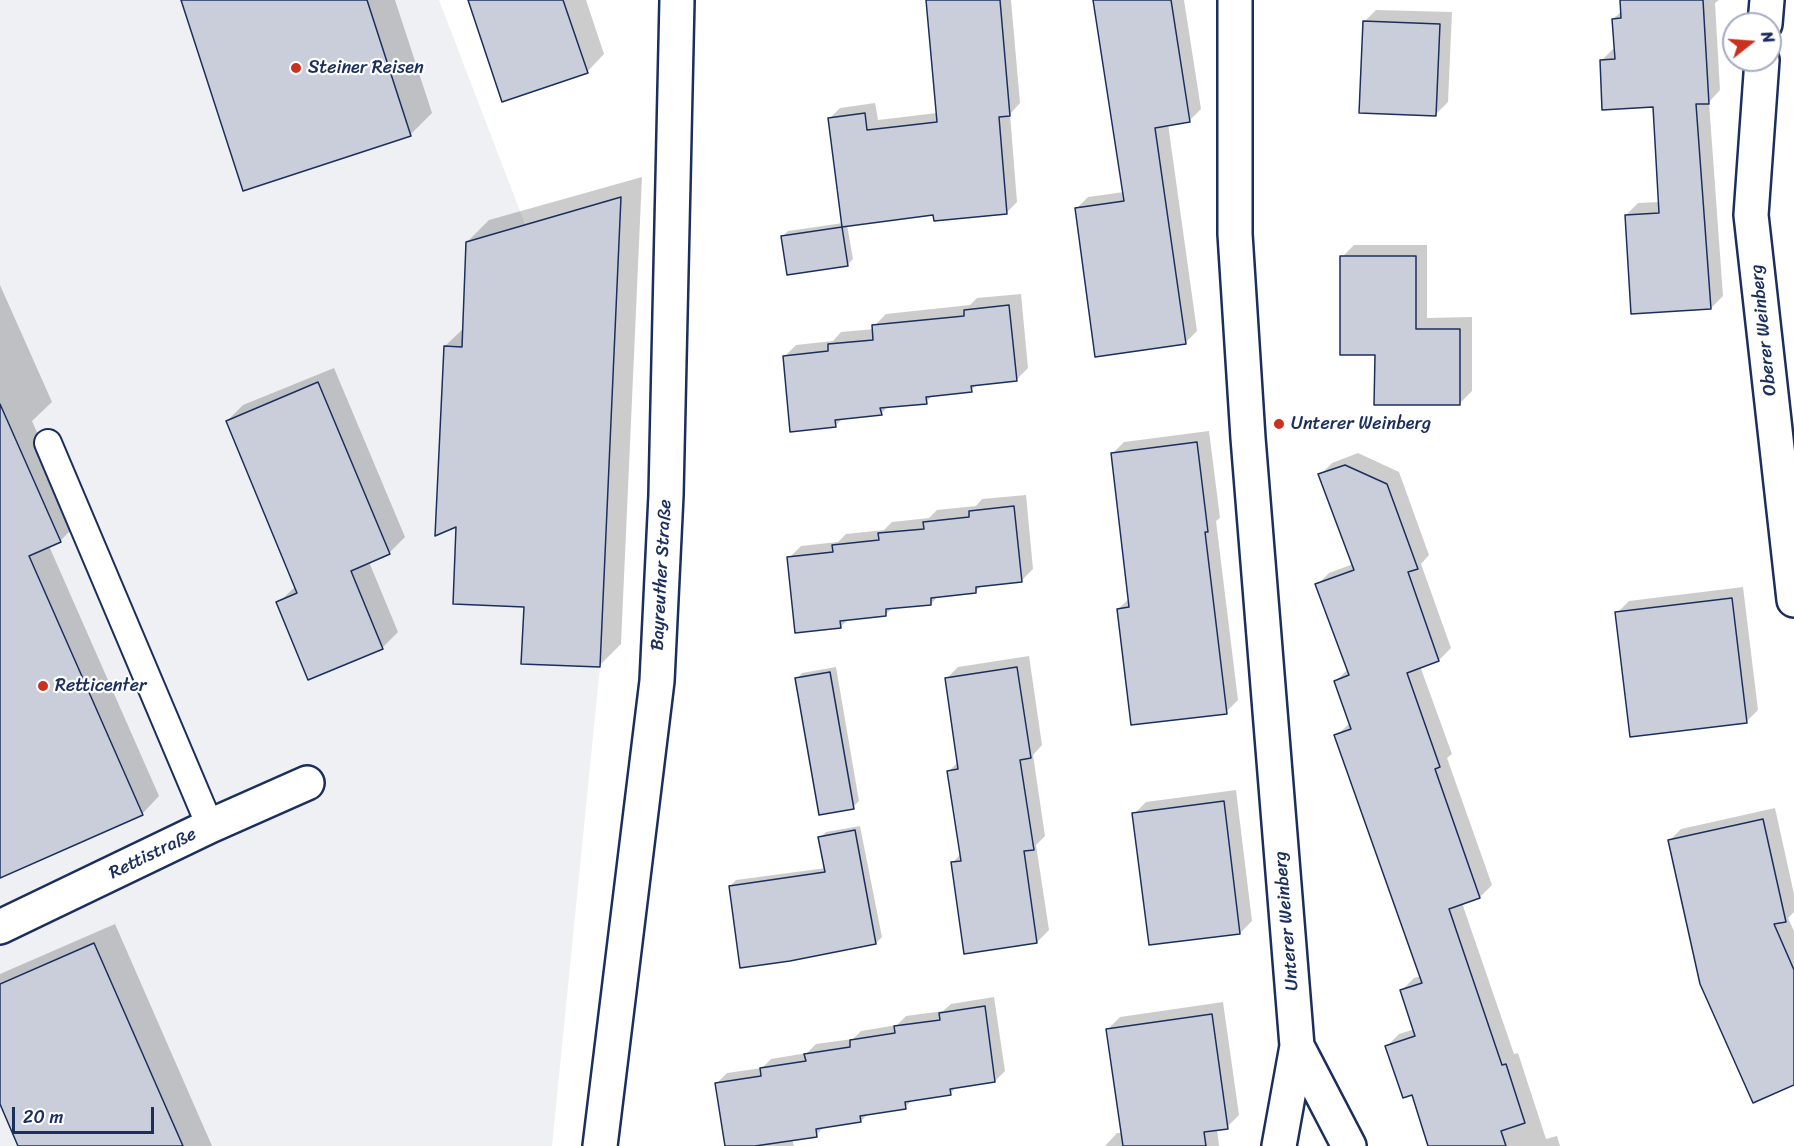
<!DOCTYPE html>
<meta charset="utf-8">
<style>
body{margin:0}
#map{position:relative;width:1794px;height:1146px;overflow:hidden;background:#fff;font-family:Sriracha,sans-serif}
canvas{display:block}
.north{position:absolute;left:1722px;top:12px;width:60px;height:60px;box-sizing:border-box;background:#fff;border:2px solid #a4acbf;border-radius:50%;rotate:73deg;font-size:16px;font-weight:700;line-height:24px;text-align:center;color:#1b2f5e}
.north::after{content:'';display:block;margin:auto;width:21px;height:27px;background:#c8321e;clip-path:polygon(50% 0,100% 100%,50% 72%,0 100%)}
.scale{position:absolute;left:12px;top:1107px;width:142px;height:27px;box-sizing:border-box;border:3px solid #1b2f5e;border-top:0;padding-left:8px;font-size:18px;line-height:21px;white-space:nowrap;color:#1b2f5e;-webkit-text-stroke:4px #fff;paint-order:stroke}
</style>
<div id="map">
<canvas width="1794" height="1146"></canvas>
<div class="north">N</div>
<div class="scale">20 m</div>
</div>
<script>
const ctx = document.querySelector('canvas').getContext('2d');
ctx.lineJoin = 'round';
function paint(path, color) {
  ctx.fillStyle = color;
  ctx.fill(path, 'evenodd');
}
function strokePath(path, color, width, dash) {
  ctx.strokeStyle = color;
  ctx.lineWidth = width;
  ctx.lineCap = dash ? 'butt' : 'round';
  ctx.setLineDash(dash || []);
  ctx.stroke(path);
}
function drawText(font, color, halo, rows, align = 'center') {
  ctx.font = font + ' Sriracha,sans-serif';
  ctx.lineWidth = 4.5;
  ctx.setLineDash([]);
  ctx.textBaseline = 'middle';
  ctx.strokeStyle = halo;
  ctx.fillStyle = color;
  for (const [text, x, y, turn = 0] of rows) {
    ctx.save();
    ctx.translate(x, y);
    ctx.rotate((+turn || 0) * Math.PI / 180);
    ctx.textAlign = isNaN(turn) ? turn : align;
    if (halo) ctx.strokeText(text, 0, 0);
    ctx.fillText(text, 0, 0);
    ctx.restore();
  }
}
const built = new Path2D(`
 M0,0H439L525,224L621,197L600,667L552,1146H0Z`);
const shadow = new Path2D(`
 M182,0H395L432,113L410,135Z
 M469,0H586L604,54L587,72Z
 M928,0H1011L1020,103L1010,114L1017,202L1006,213H935L847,225L853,259L847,265L782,237L788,231L843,223L830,118L840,108L875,103L878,120L937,113Z
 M1095,0H1184L1201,109L1189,121L1168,124L1197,331L1185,343L1076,209L1088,197L1124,192Z
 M1621,0H1719L1715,3L1720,90L1709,102L1723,296L1711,308L1626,215L1638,203L1660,202L1654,105L1601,61L1613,49H1616L1613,19L1622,11Z
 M1376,10L1452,12L1448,102L1436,114L1364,22Z
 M642,177L621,644L599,666L525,606L457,525L445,346L464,328L467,242L489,220Z
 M1354,245H1427V318L1472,317V391L1460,403L1376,353L1342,257Z
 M0,285L52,402L32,421L77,524L60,541L49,546L159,796L142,814L0,876Z
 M1021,294L1028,368L1016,380L978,384L971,390L934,394L926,402L888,406L881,414L843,418L835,426L784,357L796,345L833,341L841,332L874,329V326L886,314L970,305L977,298Z
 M334,368L405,537L389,553L369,562L398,632L382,648L278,603L296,586L227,421L243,405Z
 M1209,431L1220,518L1216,521L1238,700L1226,712L1118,609L1130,598L1112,454L1124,442Z
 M1358,453L1399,472L1429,555L1421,564L1451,648L1439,660L1420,666L1452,754L1447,758L1492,885L1480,897L1462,903L1514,1054L1518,1053L1546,1139L1557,1136L1560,1146H1430L1413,1093L1387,1046L1399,1034L1415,1029L1402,990L1414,978L1421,976L1336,736L1350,723L1336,681L1348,669L1317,585L1329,573L1353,564L1320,475L1332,463Z
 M1026,495L1033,569L1021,581L982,585L976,591L939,595L931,604L893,607L885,615L849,619L840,627L789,558L801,546L838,542L846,534L884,530L892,522L929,518L937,510L976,506L982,499Z
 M1743,587L1758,710L1746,722L1617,613L1629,601Z
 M1029,656L1042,745L1033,755L1045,836L1036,845L1049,930L1037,942L952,863L961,854L949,771L958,762L946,679L958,667Z
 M836,667L859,801L853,807L797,679L802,673Z
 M1236,790L1252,921L1240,933L1134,814L1146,802Z
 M1775,808L1794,894V912L1788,918L1794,931V1083L1669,841L1681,829Z
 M860,826L882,937L876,943L730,886L736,880L826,868L820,838L826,832Z
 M115,924L212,1146H20L0,1101V974Z
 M994,997L1005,1071L995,1081L957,1086L950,1094L914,1099L905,1107L869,1113L861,1121L825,1126L816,1135L792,1139L794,1146H727L717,1083L727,1073L762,1068L771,1059L807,1053L816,1044L853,1039L861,1031L897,1025L906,1016L943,1011L951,1004Z
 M1223,1002L1239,1115L1227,1127L1217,1129L1219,1146H1105L1117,1133H1123L1108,1029L1120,1017Z`);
const building = new Path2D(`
 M181,0H367L411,136L243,191Z
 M468,0H563L588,73L502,102Z
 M926,0H1000L1010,116L999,117L1007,214L934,221L933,215L842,227L828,118L865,113L867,130L937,122Z
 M1093,0H1171L1190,122L1155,128L1186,344L1095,357L1075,208L1124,201Z
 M1620,0H1703L1709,104H1696L1711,309L1631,314L1625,215L1659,213L1653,107L1602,110L1600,60L1615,59L1612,19L1621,18Z
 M1363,21L1440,24L1436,116L1359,113Z
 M621,197L600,667L521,664L524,607L453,604L456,527L435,536L444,346L462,347L466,242Z
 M842,227L848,266L787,275L781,236Z
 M1340,256H1416V329H1460V405H1374L1375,355H1340Z
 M1009,305L1017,381L971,386L972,392L926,397L927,404L880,408L882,415L835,420L836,427L790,432L783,356L828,351V344L873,340L872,325L964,316V310Z
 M318,382L390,554L351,571L383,649L308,680L276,602L297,593L226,421Z
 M0,404L61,542L29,556L143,815L0,878Z
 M1197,442L1208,532H1205L1227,714L1131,725L1117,609L1129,607L1111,453Z
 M1345,465L1387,484L1418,569L1408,572L1439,661L1407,673L1440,767L1435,769L1480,898L1449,909L1502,1065L1506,1064L1525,1123L1501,1131L1506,1146H1428L1412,1095L1403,1098L1385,1046L1415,1036L1400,990L1422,983L1334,735L1351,729L1334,681L1349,675L1315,584L1354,570L1318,474Z
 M1014,506L1022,582L976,587V593L931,598V605L886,609V616L840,621L841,628L795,633L787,557L833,552L832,545L879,540L878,533L924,529L923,522L969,517V511Z
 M1732,598L1747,723L1630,737L1615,612Z
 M1017,667L1031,758L1020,760L1034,850L1024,851L1037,943L964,954L951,862L961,861L947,771L958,769L945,678Z
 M830,672L854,809L819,815L795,678Z
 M1224,801L1240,934L1149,945L1132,813Z
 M1763,819L1786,922L1774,924L1794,970V1085L1753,1103L1700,984L1668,840Z
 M855,830L876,944L790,961L740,968L729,886L825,872L818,837Z
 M94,943L183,1146H18L0,1104V984Z
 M985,1006L995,1082L950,1089L951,1095L905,1102L906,1109L860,1116L861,1122L816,1129L817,1137L755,1146H725L715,1083L761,1076L760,1068L806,1061L804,1054L850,1047V1040L895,1033L894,1026L940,1020L939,1013Z
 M1212,1014L1228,1129L1204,1132L1206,1146H1123L1106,1029Z`);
const service = new Path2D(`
 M48,443L210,826`);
const minor = new Path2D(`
 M1235,0V234L1248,438L1297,1046L1349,1146
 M1765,24L1767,0
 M1762,60L1751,215L1794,600
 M0,927L210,826L307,783
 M600,1146L657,681L666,495L677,0
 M1279,1146L1297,1046`);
const markers = [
 [296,68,6,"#c8321e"],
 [1279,424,6,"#c8321e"],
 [43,686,6,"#c8321e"]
];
const poiNames = [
 ["Steiner Reisen",308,68],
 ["Unterer Weinberg",1291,424],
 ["Retticenter",55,686]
];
const streetNames = [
 ["Oberer Weinberg",1764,330,-96],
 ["Bayreuther Straße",662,575,-87],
 ["Rettistraße",153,854,-26],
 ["Unterer Weinberg",1287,921,-95]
];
paint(built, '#eff0f4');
paint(shadow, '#0003');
paint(building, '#caceda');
strokePath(building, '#1b2f5e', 1.5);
strokePath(service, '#1b2f5e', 30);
strokePath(minor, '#1b2f5e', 38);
strokePath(service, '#fff', 26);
strokePath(minor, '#fff', 33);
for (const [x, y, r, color] of markers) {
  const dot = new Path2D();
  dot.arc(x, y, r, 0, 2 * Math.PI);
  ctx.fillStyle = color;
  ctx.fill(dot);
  strokePath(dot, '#fff', 2);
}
drawText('18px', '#1b2f5e', '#fff', poiNames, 'left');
drawText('18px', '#1b2f5e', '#fff', streetNames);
</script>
